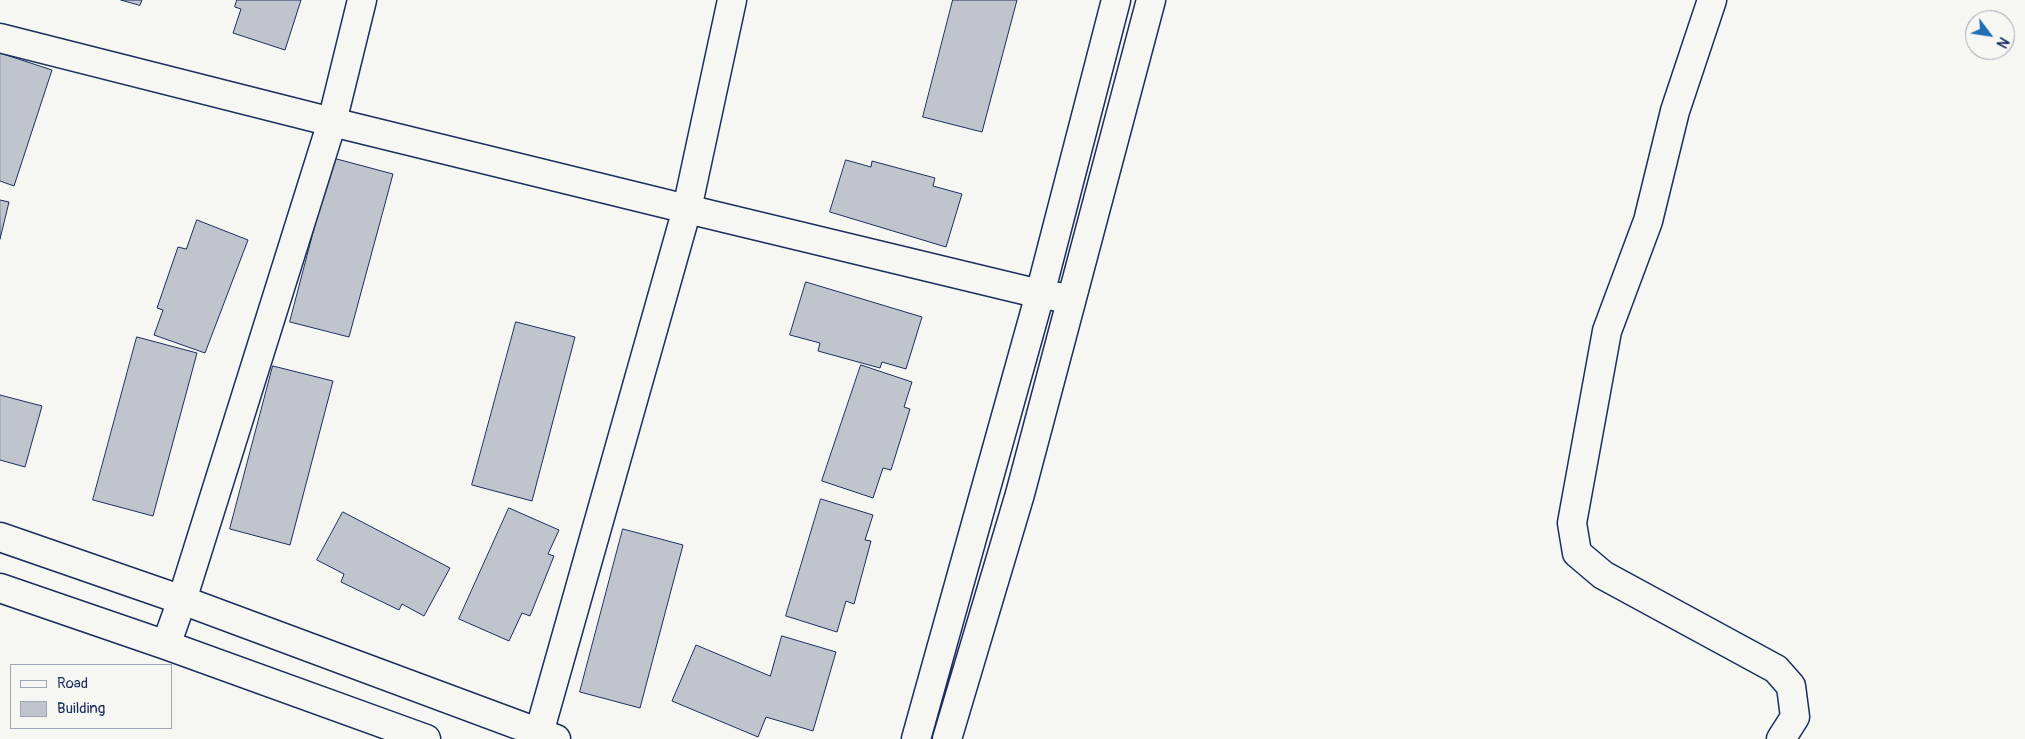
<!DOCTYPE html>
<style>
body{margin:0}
#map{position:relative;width:2025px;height:739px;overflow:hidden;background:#f6f6f2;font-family:Pangolin,sans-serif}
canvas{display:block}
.legend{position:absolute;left:10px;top:664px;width:162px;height:65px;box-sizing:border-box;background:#f6f6f2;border:1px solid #9ea6b7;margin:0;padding:6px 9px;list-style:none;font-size:15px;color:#1b2f5e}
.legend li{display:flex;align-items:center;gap:10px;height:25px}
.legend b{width:25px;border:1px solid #9ea6b7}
.north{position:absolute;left:1965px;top:10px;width:50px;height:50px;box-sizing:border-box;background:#f6f6f2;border:1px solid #9ea6b7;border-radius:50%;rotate:121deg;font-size:14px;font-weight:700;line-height:20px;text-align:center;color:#1b2f5e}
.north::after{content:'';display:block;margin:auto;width:18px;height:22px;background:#1f6fb2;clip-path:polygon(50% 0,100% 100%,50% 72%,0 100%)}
</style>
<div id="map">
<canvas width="2025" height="739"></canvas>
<ul class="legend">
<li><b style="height:6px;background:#f6f6f2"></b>Road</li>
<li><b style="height:14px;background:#c0c4cd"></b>Building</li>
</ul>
<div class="north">N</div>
</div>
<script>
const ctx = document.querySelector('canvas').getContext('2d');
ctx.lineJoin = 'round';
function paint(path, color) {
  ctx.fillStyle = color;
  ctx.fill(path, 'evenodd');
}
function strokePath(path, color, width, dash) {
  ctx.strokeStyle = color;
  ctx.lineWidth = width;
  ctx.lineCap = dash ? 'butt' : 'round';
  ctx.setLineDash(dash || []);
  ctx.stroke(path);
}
const building = new Path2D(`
 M121,0H142L140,5Z
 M237,0H301L285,50L233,33L241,9L235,7Z
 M953,0H1017L982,132L923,117Z
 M0,53L52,70L14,186L0,181Z
 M333,158L393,174L349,337L290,322Z
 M846,160L871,167L872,161L935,178L933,186L962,194L946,247L830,212Z
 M0,200L9,202L0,239Z
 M197,220L248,240L205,353L154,335L163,310L157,308L178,247L186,249Z
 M806,282L922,317L906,369L882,362L880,368L818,351L820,343L790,335Z
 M516,322L575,337L532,501L472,485Z
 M137,337L197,353L153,516L93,500Z
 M861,365L912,382L904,407L910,409L891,470L883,468L873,498L822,481Z
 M273,366L333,381L290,545L230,529Z
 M0,395L42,406L25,467L0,460Z
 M821,499L873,515L865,540L871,541L854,604L846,601L837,632L786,616Z
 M509,508L559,530L548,554L554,556L530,616L522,613L509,641L459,619Z
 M343,512L450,568L424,616L402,604L399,610L341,582L344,574L317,560Z
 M623,529L683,545L640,708L580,692Z
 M782,636L836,652L813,731L766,717L758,737L672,701L696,645L770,676Z`);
const street = new Path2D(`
 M1712,0L1675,111L1648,221L1607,331L1572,523L1577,553L1603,575L1776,669L1791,686L1795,717L1781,739
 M0,38L332,122L687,209L732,0
 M0,537L182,600L556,739
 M0,588L166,645L426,739
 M166,645L182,600L332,122L362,0
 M539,733L687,209L1040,294L1071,299`);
const secondary = new Path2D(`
 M916,739L1040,294L1116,0
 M947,739L1020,494L1151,0`);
paint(building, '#c0c4cd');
strokePath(building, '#1b2f5e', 1);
strokePath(street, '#1b2f5e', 31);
strokePath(secondary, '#1b2f5e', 31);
strokePath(street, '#f6f6f2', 28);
strokePath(secondary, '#f6f6f2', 28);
</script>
